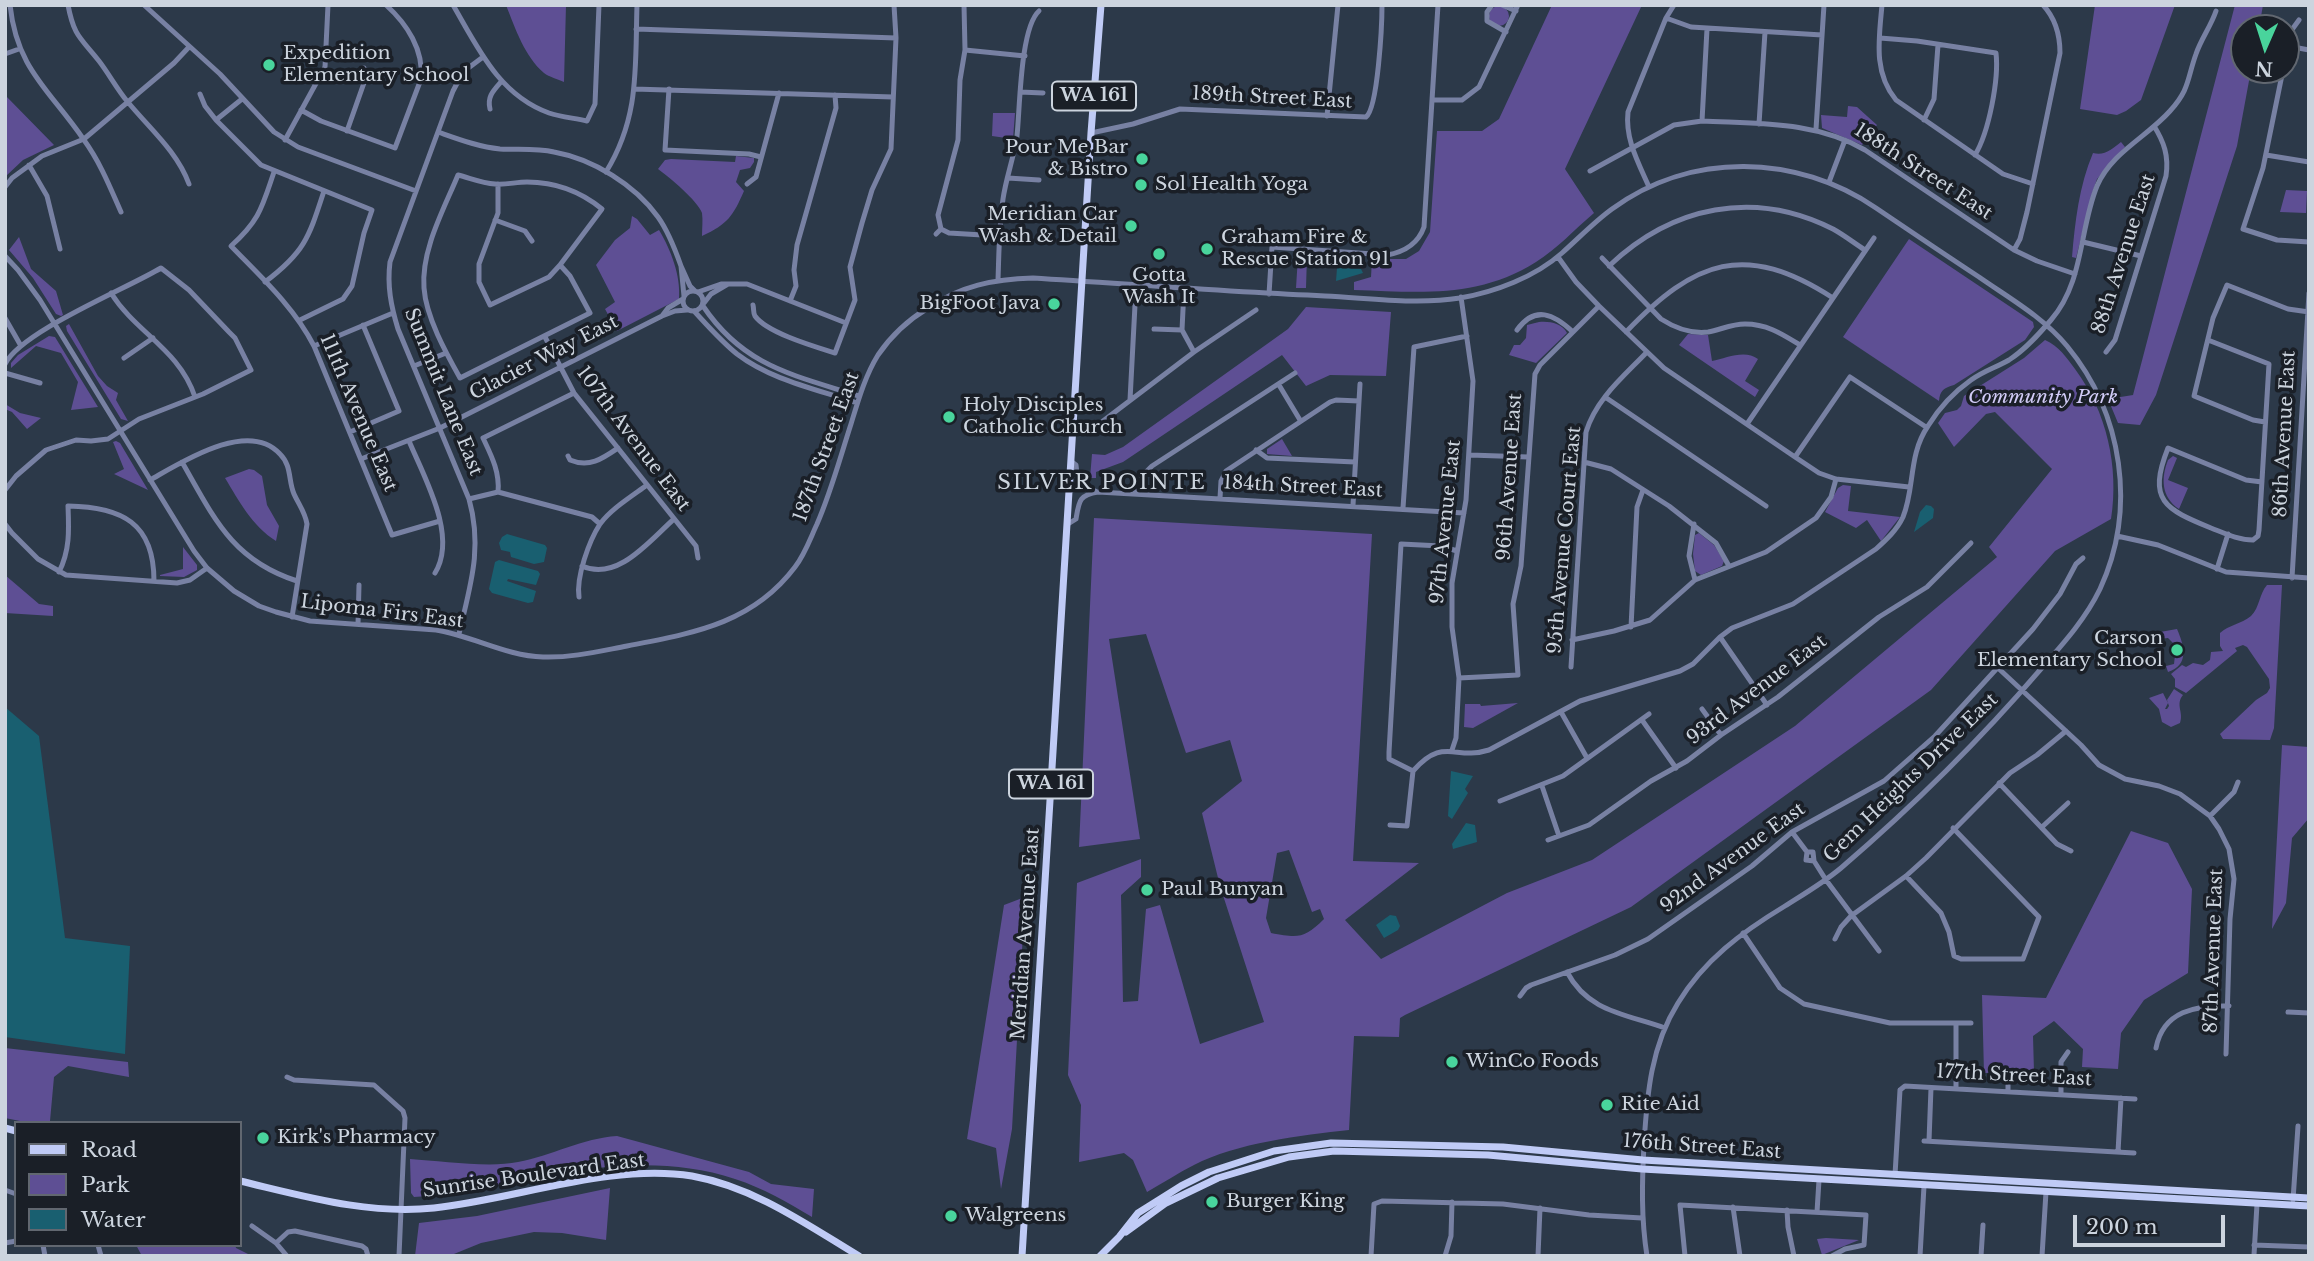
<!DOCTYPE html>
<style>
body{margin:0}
#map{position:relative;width:2314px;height:1261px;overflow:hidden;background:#2c3949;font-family:"Libre Baskerville",serif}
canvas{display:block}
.frame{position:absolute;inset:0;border:7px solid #ccd4de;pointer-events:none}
.legend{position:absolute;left:14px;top:1121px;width:228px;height:126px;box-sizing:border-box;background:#1a1f27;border:2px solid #616770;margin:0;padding:9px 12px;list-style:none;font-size:21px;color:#ccd4de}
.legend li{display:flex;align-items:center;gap:14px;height:35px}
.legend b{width:35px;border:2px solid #616770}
.north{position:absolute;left:2230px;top:14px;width:70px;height:70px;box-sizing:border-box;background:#1a1f27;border:2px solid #616770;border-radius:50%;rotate:183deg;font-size:19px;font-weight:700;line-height:28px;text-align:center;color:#ccd4de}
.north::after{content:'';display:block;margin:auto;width:24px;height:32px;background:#49d49c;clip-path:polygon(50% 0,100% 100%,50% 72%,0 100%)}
.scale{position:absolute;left:2073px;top:1215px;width:152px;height:32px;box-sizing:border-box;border:4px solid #ccd4de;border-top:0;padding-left:9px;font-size:21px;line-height:24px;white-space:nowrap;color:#ccd4de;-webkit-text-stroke:5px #1a1f27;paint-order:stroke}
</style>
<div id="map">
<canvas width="2314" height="1261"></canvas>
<div class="frame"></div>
<ul class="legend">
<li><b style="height:9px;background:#c0cbf6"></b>Road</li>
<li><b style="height:19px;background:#5e4f94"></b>Park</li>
<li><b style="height:19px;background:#195f70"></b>Water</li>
</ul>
<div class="north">N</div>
<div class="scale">200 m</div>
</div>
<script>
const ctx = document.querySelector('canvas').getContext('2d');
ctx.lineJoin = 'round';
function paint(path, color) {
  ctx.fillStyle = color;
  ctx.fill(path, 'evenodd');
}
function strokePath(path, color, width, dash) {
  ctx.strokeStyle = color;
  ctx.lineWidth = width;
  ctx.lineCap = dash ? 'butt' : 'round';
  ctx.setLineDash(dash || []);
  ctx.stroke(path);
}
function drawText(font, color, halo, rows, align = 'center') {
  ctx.font = font + ' "Libre Baskerville",serif';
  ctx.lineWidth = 7;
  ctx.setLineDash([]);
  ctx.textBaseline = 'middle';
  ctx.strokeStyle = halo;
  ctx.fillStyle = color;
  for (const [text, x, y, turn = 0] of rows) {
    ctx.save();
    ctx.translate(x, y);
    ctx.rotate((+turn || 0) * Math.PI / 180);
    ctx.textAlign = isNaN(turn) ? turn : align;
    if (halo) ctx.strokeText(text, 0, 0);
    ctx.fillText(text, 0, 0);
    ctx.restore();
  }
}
const green = new Path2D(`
 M506,5H566L564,82C558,79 549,77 544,73C525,57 515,28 506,5Z
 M1552,5H1642L1565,169L1594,213C1575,229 1557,249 1536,262C1477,299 1420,292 1354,290V282L1371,277L1372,259H1406L1419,251L1430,232L1437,131H1482L1499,119Z
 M2095,5H2175L2141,100L2126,111L2117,115L2080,109Z
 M2235,5H2263L2259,28H2244V70H2251L2237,146L2156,395L2140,425L2118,423L2108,399L2133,395Z
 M1489 16a10 10 0 1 1 20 0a10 10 0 1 1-20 0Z
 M5,95L54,145L23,160L5,177Z
 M1848,106L1857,107L1877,125L1862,145L1822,128L1821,115L1847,117Z
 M993,113H1015L1013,139L992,136Z
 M2121,142L2125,147L2097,179L2092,194L2076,258L2072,257C2075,222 2079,186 2093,153C2105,156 2112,149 2121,142Z
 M736,156L754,158V162L750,168L740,170L736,182L744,191C733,216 728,224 702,236C702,228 703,220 702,213C698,201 669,177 658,169L665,160L671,159L735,162Z
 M2286,190L2307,191L2306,213L2280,212Z
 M632,216L637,219L650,235L659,230C671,250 681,276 679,299L617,331L605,309L615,302L596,265L615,240L630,228Z
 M19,237L31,269L56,291L63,315L61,316L56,314L33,278L9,250Z
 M1909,239L2033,322L2034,327L2025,340L1954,385C1944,388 1940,390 1939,401L1843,337Z
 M1298,256H1307L1306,288H1296Z
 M1306,307L1391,312L1386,376L1330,375L1306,386L1282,355L1123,462L1096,472V478H1090L1092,454L1105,455L1123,447L1288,329Z
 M1539,322C1549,321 1562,323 1567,333L1536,363L1509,355L1514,345H1520L1526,338L1527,325Z
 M69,324L98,376L107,386L118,393L116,400L128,421L121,419L67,331L66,326Z
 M1688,334L1708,335L1712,361C1726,358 1745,349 1758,359L1745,381L1759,390L1755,397L1679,345Z
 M49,336L55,337L98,407L71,410L78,382L61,353L36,346L11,368V363L18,355Z
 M2045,340C2059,346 2066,357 2075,369C2107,412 2119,467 2111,519L2055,551L1931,690L1631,907L1405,1015L1400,1018L1399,1037L1354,1036L1349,1130C1302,1135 1236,1143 1194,1165C1178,1173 1163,1183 1147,1192L1133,1160L1124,1153L1079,1162L1081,1105L1068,1075L1077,883L1141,859V877L1121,895L1123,1002L1138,1001L1146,909L1160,905L1200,1044L1264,1022L1220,886L1202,813L1242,781L1230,740L1186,753L1146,634L1109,639L1140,839L1079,847L1094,518L1372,534L1353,861L1419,863L1345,920L1381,959L1507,893L1592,860L1795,726L1997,557L1989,547L2052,469L1995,412L1986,414L1954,447L1938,423L1945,413L1957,410L1961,406L1964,396L2024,358ZM1289,850L1312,912L1320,909L1324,919C1304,939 1298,938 1271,933L1266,918L1277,853Z
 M5,404L20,413L41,418L27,429L12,412L5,409Z
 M1282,439L1292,456L1267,454V449Z
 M116,441L120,443L148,490L114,474L124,469L113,442Z
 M2173,456L2177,458L2168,480L2188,488L2179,509C2161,497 2161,478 2168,460Z
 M249,469L254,470L262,476L267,505L279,526L276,541C252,526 239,501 225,478Z
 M1843,485L1851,486L1848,511L1900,517L1881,541L1867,520L1856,528L1825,512L1838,488Z
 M1699,533L1714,545L1724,561L1722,566L1701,575L1695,571L1693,554L1695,535Z
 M183,547L197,565V570L184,577L160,576V575L183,569Z
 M5,575L39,604L53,606V616L5,613Z
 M2267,585H2282L2274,728L2270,740L2223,739L2220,734L2256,700L2267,693L2270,688L2269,679L2247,647L2243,645L2235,648L2237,651L2186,693L2175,687V679L2171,674L2182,665L2186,667L2193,663L2203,665L2210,660L2211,652L2223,651L2220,646V633C2229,625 2241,624 2251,616C2260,607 2259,594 2267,585Z
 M2177,629C2184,645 2190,665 2168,672L2166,666L2174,664L2176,646L2168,638L2159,639L2158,636L2160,632Z
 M2174,689L2183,695C2175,705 2184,712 2180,723L2171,727L2162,722L2159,709L2149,698L2163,693L2168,703L2165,709H2167L2169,706L2167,700Z
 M1518,703L1473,728L1464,727L1465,704H1480L1481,706Z
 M2282,745L2309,747V818L2292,838L2286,903L2272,929Z
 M2131,831L2168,843L2192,889L2188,973L2144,1000L2121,1033L2118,1069L2082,1067L2083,1049L2054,1021L2033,1036L2034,1072L1984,1073L1982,995L2046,998Z
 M1025,897L1012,1129L1001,1189L996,1148L967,1139L1004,905Z
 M5,1048L128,1062L129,1077L68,1066L54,1077L50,1121L25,1122L5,1118Z
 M617,1136L749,1172L771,1184L814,1189L812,1217C787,1202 763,1188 735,1179C638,1147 540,1179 443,1195L414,1197L411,1193L410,1159C441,1161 490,1168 518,1162C551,1156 583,1138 617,1136Z
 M610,1188L606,1240L562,1233L534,1232L481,1243L449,1256H415L419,1223L477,1216Z
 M1826,1238L1859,1240L1822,1255L1817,1239Z
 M136,1245H235L236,1248L252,1256H142Z`);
const water = new Path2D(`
 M1337,268L1361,269L1363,273L1336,281Z
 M1926,505L1931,506L1934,509L1933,518L1914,532L1920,512Z
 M507,534L545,545L547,548L544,562L534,564L511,557L510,552L501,550L499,543L502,537Z
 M499,560L538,571L540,574L536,585L508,579L507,581L536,591L533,602L528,603L492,593L489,589L495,562Z
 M5,707L39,736L65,938L130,946L125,1054L5,1037Z
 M1451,771L1473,776L1465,789L1468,793L1452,819L1448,816Z
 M1466,823L1475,825L1477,842L1453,849L1452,844Z
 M1390,915L1396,916L1400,926L1398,930L1384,938L1376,925Z`);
const minor = new Path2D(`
 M10,5C17,70 50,90 84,140C100,162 110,187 121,212
 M68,5C74,37 81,38 99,61C109,74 117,89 127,101C149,128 177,151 189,184
 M144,5L220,74L274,132L298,147L416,191
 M453,5C478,48 499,95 549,113C561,117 574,118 587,121L595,104L599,5
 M1492,5L1487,12V21L1506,32
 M1502,5L1516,11
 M1882,5C1879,39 1873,72 1896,100L2003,174L2033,184
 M1666,18L1691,27L1822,35
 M636,29L896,38
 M1880,38L1917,41L1996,53C1999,79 1989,132 1975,155
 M2288,46L2309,50
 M965,50L1025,56
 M5,54L19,49
 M2286,55L2291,31L2299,20
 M2283,70L2263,168L2243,229L2277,240L2309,242
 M634,89L893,97
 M669,89L665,150L749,154L761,157
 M1020,92L1043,93
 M200,94L205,106L216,120L261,165L372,210L364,233L352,286L343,299L300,320
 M1433,100H1462L1479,87L1518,5
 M490,109C487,97 493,91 501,82
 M301,110L321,121L395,148L421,79C424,50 407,24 386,5
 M1327,116L1338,5
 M216,120L242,99
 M1924,120L1934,99L1938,45
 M1702,121L1707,29
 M1759,124L1765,32
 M1816,129L1824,5
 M347,131L365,80L364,68
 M438,132C458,139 479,147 500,149C518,150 537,148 554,152C593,159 635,185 658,217C668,231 675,249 681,266
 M1091,133L1133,124L1180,109L1366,117C1378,108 1382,24 1382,5
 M285,140L325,67L328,5
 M2266,155L2309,162
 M29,165L47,196L60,249
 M1590,171L1674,125L1702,121C1758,124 1815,121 1865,150L2014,250L2037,261L2075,274
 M274,172C262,207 260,220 231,246C261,277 294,307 314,346L392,535L440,521
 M606,172C640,117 635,67 637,5
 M458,175C470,178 482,183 495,184C506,185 516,182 527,182C556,182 580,191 602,209L560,265L570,276L590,313L460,378C446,353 426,317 424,288C421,250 444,209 458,175Z
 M1008,178L1039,180
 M1829,182L1845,140
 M498,184V213L479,264V282L490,305L549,277L560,265
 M747,184L756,177L779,93
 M5,187L12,178L42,156L84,139L174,63L189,47
 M1649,187C1638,162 1625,139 1628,112L1666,18L1674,5
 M495,220L525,231L532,241
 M941,229L938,215L958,140L960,80L965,50L964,5
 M936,234L941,229L949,233L999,236
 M2083,242L2141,256
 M2014,250L2020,239L2027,212L2060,53C2060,35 2056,19 2043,5
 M5,256L18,270L40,300L194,551L207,568L234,591L259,606L276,612L310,621L436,630C473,636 506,656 543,657C572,658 600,651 627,646C693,633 752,624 795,567C805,554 810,539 817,524C831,492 840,458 851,424C858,401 865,376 878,355C891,336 908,320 928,308C960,286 994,279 1033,278C1130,284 1227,292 1325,296C1369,298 1416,305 1460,298C1495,292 1535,277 1562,253C1579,238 1594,222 1612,209C1691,151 1797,154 1876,208C1910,231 1944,254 1979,277C2009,298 2043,317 2067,346C2123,414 2137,509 2100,589C2085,620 2062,645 2040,670C1979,741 1912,807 1841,868C1823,883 1804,894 1785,906C1742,932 1704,960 1678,1003C1651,1046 1647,1094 1644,1144C1642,1182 1641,1218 1647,1256
 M1558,257L1576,282L1599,306L1664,368L1795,457L1819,473L1836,479L1909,487
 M1602,258L1661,319C1675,328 1691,334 1708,332C1720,330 1731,324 1745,324C1767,324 1782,334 1800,345
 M1609,266C1672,206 1754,189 1833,229C1844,235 1854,243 1865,250
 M998,280C999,253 999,226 1003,199C1006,178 1014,157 1017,136C1020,109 1020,28 1039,11
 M265,282C305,252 309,237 324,191
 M728,284H747L846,323
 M1184,289L1182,330L1194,352
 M683 301a10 10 0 1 1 20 0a10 10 0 1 1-20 0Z
 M698,292L721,284H728L711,294L704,303
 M111,293C136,333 179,349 195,397
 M1269,294L1272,247L1387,255C1404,252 1418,244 1424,227L1438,5
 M684,296L681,266L690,286L695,291
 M683,299L668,308L662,316L675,311L687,310
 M790,301L796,286L794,270L797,245L836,108L835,95
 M753,305C754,309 753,313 755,316C767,333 816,347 835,353L855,300L850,267L862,223L872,190L891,149L896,38L894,5
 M703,306C744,367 794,375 859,396
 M694,311C708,326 721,341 737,354C771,380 816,389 857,403
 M5,318L21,346
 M1154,329L1182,330
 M1517,330C1535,305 1554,314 1573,332
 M1626,332C1695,260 1745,241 1833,298
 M545,337L574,393L696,546L698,558
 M2208,340L2269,364L2259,530L2258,536L2253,540C2238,540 2224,533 2211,528C2165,509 2147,501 2168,448L2246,480L2262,482
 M314,346L393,313
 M2106,352L2115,340L2166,176C2169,156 2164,142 2154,126
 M124,358L153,338
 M5,364C22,331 126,289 161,268L189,290L229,332L235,338L251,370L203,394L139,419L108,439L91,441L76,440L46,450L16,476L5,490
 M414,366L446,353
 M5,373L40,383
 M1279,385L1300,420
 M1605,397L1766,506
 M1130,400L1135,305
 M1103,421L1194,352L1256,310
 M2265,422L2253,420L2194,396L2213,318L2227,285L2288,309L2309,312
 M1747,424L1874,238
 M350,432L399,411L363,325
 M409,441C424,477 458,536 435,573
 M1256,450L1267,458L1355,462
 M1470,455L1528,457
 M568,456L570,460C589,468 602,459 618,448
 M1795,457L1850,377L1926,427
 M361,459L440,428L662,316
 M182,462C214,518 232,560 297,581
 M1072,462L1076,465L1078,483L1087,489L1095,491
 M1584,462L1611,469L1669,506L1716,543L1729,566
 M150,480C182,462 248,419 280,454C292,466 288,480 294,494C299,505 305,512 307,524L292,617
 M498,492C500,472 491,455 483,438L574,393
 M1135,493L1140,478L1152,466L1295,373
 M1220,498L1221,481L1226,471L1330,402L1336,400L1359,401
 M469,499L498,492L592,517L600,524
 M1353,505L1360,384
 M1403,508L1414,347L1467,336
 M5,524L12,533L38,559L66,575L177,583L190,580L207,568
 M1068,524L1076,519C1079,501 1079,495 1098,492L1464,513
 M1694,524L1689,556L1695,580
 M2117,536L2158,545L2226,572L2309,578
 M582,566C618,582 650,540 674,519
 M2217,569L2228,534
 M59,572C70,550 69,530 68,506C122,507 154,523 154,581
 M2292,578L2309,293
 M579,597C576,577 589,541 600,524C611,509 632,496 647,485
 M358,624L359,585
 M1631,627L1637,507L1643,490
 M459,634C470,586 483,549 469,499L398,329C391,306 387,286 390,262L453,91L463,72L483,57
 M1720,637L1767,705
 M1572,640L1614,631L1650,620L1695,580L1766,552L1816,518L1831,497L1836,479
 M1571,667L1586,432C1596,399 1623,377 1646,353
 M1998,668L2081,745L2099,765L2125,779L2159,786L2180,794L2210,816L2219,829L2229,849L2234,879L2230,919L2226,1054
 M1459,678L1518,675L1513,604L1521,566L1535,374L1540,365L1599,306
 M1702,709L1721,735
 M1561,712L1587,758
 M1642,720L1676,768
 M1452,750L1456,738L1459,678L1452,627V583L1466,500L1473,381L1461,297
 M1413,771C1444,736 1454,761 1489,750L1580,701L1680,671L1693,664L1720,637L1732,628L1793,604L1876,549C1886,540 1897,530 1903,517C1915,488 1908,455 1928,426C1939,408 1954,392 1971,380C1983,371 1997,367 2009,360C2025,350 2039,334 2051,320C2084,282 2079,230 2097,186C2112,152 2147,137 2170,111C2190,89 2187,79 2196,54C2201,39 2211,26 2216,11
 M1413,771L1389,759V752L1401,544L1441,546L1457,551
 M1999,783L2057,844L2071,851
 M1542,786L1559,836
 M1500,801L1563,776L1649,714
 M2210,816L2234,792L2238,782
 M1390,825L1407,826L1413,771
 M2042,827L2068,803
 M1792,832L1807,852
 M1548,840L1589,825L1651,781L1687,761L1721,735L1778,697L1879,617L1927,587L1971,543
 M1814,861L1806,860L1807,852H1813L1814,861L1826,880L1879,951
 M1906,876L1941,913L1949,932L1954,956L1961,959H2023L2039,917L1953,828
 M1743,933L1780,988L1804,1004L1890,1023H1971
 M1835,939L1841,927L1851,916L1906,876L1926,858L2010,773L2037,755L2066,731
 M1567,972C1588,1012 1626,1014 1665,1028
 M1520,996L1526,988L1531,985L1615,955L1648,939L1752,866L1792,832L1884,781L1935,736L2033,629L2060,594L2076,564L2083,558
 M2288,1012L2309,1013
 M1956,1024V1089
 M2156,1048C2163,1011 2196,1005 2229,1006
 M287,1077L294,1080L374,1085L403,1111L405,1118L399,1256
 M1900,1090L1905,1086L2135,1099
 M2008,1091V1072
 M2061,1095V1062L2068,1052
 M1924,1141L2134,1153
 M1929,1141L1931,1088
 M2118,1152L2121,1098
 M1895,1175L1900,1090
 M5,1190L16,1194
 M2293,1200L2298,1126
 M1733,1207L1740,1256
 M1787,1210L1788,1227L1794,1256
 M1817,1212L1819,1180
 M252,1226L276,1243L287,1256
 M5,1243L16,1241
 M276,1243L288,1232L295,1231L362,1246L366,1249L368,1256
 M43,1245L45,1256
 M98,1245L101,1256
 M2254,1245L2309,1247
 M2254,1255L2257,1204
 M1371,1256L1374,1204L1382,1201L1503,1204L1589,1215L1642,1218
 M1445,1256L1451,1236L1452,1202
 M1538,1256L1540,1208
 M1685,1256L1680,1205L1866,1215L1864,1245L1845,1249L1832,1256
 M1920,1256L1924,1186
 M1981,1256L1983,1225
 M2042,1256L2046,1192`);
const major = new Path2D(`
 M5,1128L16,1131
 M240,1181C304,1196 368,1215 434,1208C517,1199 610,1163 692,1176C754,1187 806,1224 859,1256
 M1126,1232L1166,1203L1218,1178L1289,1157L1334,1151L1488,1155L1642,1169L2309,1206
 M1022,1256L1091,133L1101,5
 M1100,1256L1119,1237L1138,1213L1181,1186L1209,1172L1274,1151L1331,1143L1503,1147L1643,1160L2309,1198`);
const markers = [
 [269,65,7,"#49d49c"],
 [1142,159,7,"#49d49c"],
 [1141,185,7,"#49d49c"],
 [1131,226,7,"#49d49c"],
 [1207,249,7,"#49d49c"],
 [1159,254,7,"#49d49c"],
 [1054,304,7,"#49d49c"],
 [949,417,7,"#49d49c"],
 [2177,650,7,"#49d49c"],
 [1147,890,7,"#49d49c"],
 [1452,1062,7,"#49d49c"],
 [1607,1105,7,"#49d49c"],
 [263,1138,7,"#49d49c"],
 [1212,1202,7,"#49d49c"],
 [951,1216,7,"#49d49c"]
];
const shields = [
 [1094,96,84],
 [1051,784,84]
];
const shieldNames = [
 ["WA 161",1094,96],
 ["WA 161",1051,784]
];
const poiNames = [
 ["Expedition",283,54],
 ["Elementary School",283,76],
 ["Pour Me Bar",1128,148,"right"],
 ["& Bistro",1128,170,"right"],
 ["Sol Health Yoga",1155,185],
 ["Meridian Car",1117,215,"right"],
 ["Wash & Detail",1117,237,"right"],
 ["Graham Fire &",1221,238],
 ["Rescue Station 91",1221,260],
 ["Gotta",1159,276,"center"],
 ["Wash It",1159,298,"center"],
 ["BigFoot Java",1040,304,"right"],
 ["Holy Disciples",963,406],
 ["Catholic Church",963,428],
 ["Carson",2163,639,"right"],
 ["Elementary School",2163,661,"right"],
 ["Paul Bunyan",1161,890],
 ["WinCo Foods",1466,1062],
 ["Rite Aid",1621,1105],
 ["Kirk's Pharmacy",277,1138],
 ["Burger King",1226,1202],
 ["Walgreens",965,1216]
];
const streetNames = [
 ["189th Street East",1272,98,3],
 ["188th Street East",1923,172,33],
 ["88th Avenue East",2124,254,-72],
 ["Glacier Way East",544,358,-27],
 ["Summit Lane East",443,392,68],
 ["111th Avenue East",358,413,67],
 ["86th Avenue East",2285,434,-87],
 ["107th Avenue East",633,439,53],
 ["187th Street East",827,447,-70],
 ["96th Avenue East",1510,477,-86],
 ["184th Street East",1303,487,3],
 ["97th Avenue East",1446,522,-84],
 ["95th Avenue Court East",1565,540,-85],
 ["Lipoma Firs East",382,612,7],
 ["93rd Avenue East",1757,690,-37],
 ["Gem Heights Drive East",1911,778,-44],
 ["92nd Avenue East",1733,858,-36],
 ["Meridian Avenue East",1026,934,-86],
 ["87th Avenue East",2214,951,-88],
 ["177th Street East",2014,1076,3],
 ["176th Street East",1702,1147,4],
 ["Sunrise Boulevard East",534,1176,-8]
];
const parkNames = [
 ["Community Park",2043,398]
];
const neighbourhoodNames = [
 ["SILVER POINTE",1102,483]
];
paint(green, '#5e4f94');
paint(water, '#195f70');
strokePath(minor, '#7881a3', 5);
strokePath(major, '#c0cbf6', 7);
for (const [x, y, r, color] of markers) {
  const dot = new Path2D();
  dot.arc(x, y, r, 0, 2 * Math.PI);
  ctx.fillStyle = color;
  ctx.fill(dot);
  strokePath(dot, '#1a1f27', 2.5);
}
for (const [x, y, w] of shields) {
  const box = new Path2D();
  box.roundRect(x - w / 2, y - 14.5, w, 29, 5);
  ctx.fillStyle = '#1a1f27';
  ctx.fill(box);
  strokePath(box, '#ccd4de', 2);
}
drawText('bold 18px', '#ccd4de', null, shieldNames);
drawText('19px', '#ccd4de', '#1a1f27', poiNames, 'left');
drawText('19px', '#ccd4de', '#1a1f27', streetNames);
drawText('italic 19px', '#d1cbf6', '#1a1f27', parkNames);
ctx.letterSpacing = '2px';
drawText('21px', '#ccd4de', '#1a1f27', neighbourhoodNames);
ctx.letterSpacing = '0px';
</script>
